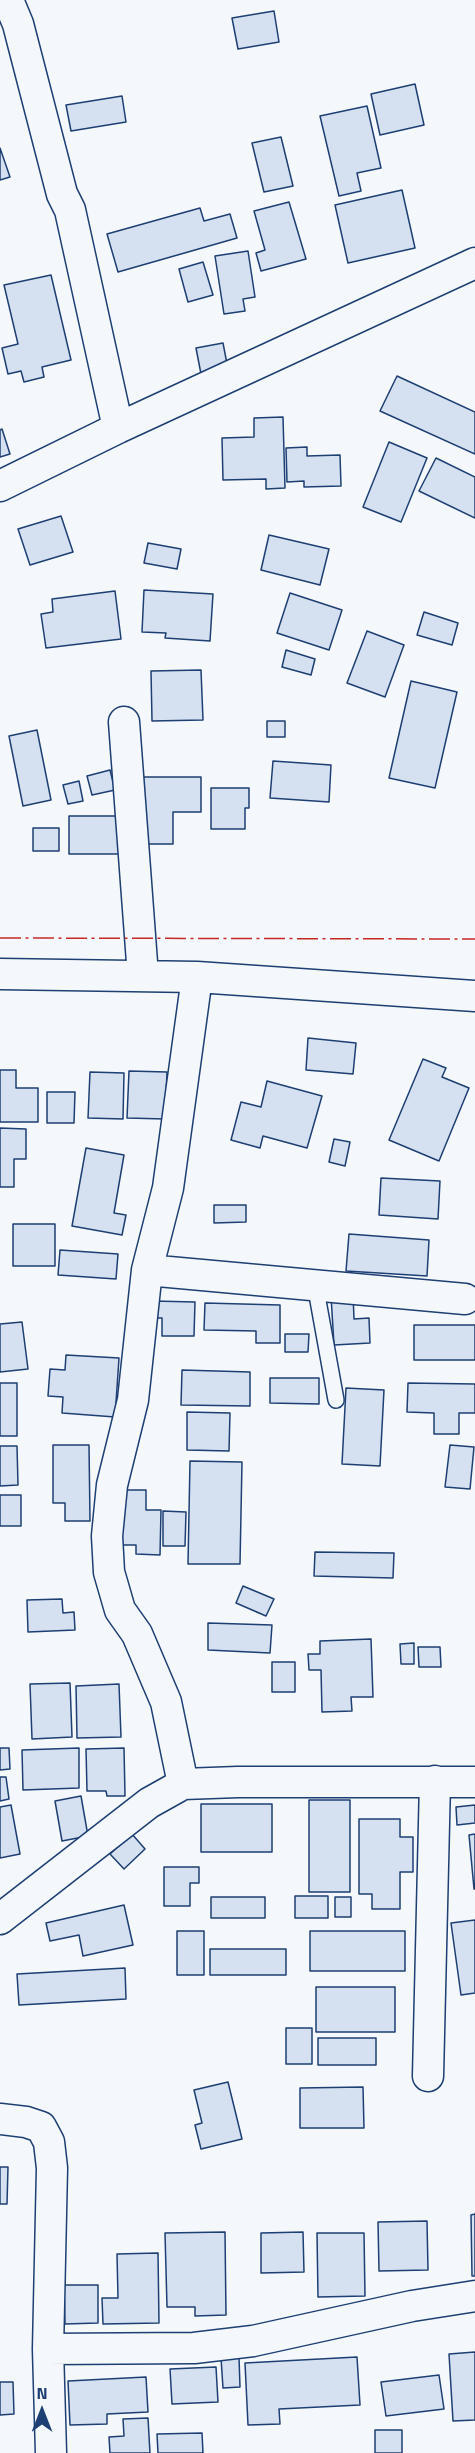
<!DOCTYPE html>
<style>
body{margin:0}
#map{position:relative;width:475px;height:2453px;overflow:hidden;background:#f4f7fb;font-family:"Titillium Web",sans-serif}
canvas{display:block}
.north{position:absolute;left:12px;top:2381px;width:60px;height:60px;-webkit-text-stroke:4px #f4f7fb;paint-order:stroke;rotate:0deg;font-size:16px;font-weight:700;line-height:24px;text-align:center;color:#1d3f73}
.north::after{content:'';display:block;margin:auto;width:21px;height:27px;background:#1d3f73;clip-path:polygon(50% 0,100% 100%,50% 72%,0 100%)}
</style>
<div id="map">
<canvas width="475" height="2453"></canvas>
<div class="north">N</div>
</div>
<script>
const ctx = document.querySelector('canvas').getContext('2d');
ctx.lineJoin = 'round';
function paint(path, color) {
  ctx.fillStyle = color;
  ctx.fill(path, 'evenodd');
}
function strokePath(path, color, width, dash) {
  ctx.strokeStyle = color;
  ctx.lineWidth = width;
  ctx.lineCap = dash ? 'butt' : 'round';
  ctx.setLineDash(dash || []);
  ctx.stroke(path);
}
const building = new Path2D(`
 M274,11L279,42L238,49L232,18Z
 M415,84L424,125L380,135L371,94Z
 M122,96L126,122L71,131L66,105Z
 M367,106L381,168L357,173L361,191L339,196L320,116Z
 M281,137L293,186L264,192L252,143Z
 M0,148L10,177L0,180Z
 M402,190L415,248L348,263L335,205Z
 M289,202L306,259L261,271L256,253L265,250L254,211Z
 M200,208L204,221L230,214L237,238L118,272L107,234Z
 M248,251L255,297L243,299L245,311L224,314L215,256Z
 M203,262L213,295L188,302L179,269Z
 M51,275L71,360L42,367L44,377L24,382L21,371L8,374L2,348L18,344L4,285Z
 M223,343L228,369L201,374L196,348Z
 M397,376L475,412V454L380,411Z
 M283,417L285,488L266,489V479L223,480L222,438L254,437V418Z
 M2,429L10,454L0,457V430Z
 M389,442L427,458L401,522L363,507Z
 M307,447V456L340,455L341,486L304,487V481L287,482L286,448Z
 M436,458L475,477V518L419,491Z
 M61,516L73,552L30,565L18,529Z
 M269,535L329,549L320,585L261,570Z
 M148,543L181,549L177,569L144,563Z
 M144,590L213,594L210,641L165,638L166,633L142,632Z
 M115,591L121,639L46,648L41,614L53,612L52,599Z
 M290,593L342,610L329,650L277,633Z
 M424,612L458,623L452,645L417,635Z
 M367,631L404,645L385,697L347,683Z
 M286,650L315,659L311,675L282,667Z
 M201,670L203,720L152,721L151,671Z
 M411,681L457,692L435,788L389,778Z
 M267,721H285V737H267Z
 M37,730L51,800L23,806L9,736Z
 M273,761L331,765L329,802L270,798Z
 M110,770L115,790L92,795L87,776Z
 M138,777H201V812H173V844H138Z
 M79,781L83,801L68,804L63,785Z
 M211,788H249V808H245V829H211Z
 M69,816H120V854H69Z
 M33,828H59V851H33Z
 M308,1038L356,1043L353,1074L306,1070Z
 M423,1059L446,1068L442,1077L469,1088L439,1161L389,1140Z
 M0,1070H16V1088H38V1122H0Z
 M129,1071L167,1072L165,1119L127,1118Z
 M90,1072L124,1073L123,1119L88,1118Z
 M267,1081L322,1096L307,1148L263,1136L260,1148L231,1140L241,1102L261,1107Z
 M47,1092H75L74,1123H47Z
 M0,1128L26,1129V1159H14V1187H0Z
 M334,1139L350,1142L345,1166L329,1162Z
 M86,1148L124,1155L114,1213L126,1215L122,1235L72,1226Z
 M381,1178L440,1181L438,1219L379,1215Z
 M214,1205H246V1222L214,1223Z
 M13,1224H55V1266H13Z
 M349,1234L429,1240L427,1276L346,1271Z
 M60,1250L118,1254L116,1279L58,1275Z
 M353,1294L354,1319L369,1318L370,1343L334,1345L331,1296Z
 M153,1301L195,1302L194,1336H162V1318H153Z
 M205,1303L280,1305V1343H256V1331L204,1330Z
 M22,1322L28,1369L0,1372V1324Z
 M414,1325H475V1360H414Z
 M285,1334H309L308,1352H285Z
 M66,1355L119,1358L115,1417L62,1413L63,1397L48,1396L50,1369L65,1370Z
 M182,1370L250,1372V1406L181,1405Z
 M270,1378H319V1404L270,1403Z
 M0,1383H17V1436H0Z
 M408,1383L475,1384V1413H459V1434H434V1413L407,1412Z
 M346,1388L384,1390L380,1466L342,1464Z
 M187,1412L230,1413L229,1451L187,1450Z
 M53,1445H89L90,1521H65V1503H53Z
 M450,1445L474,1447L470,1489L445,1487Z
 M0,1446H17L18,1485L0,1486Z
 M190,1461L242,1462L240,1564H188Z
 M121,1490H146V1510H161L160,1555L136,1554V1545H120Z
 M0,1495H21V1526H0Z
 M163,1511L186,1512L185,1546H163Z
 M315,1552L394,1553L393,1578L314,1576Z
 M243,1586L274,1599L266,1616L236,1603Z
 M62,1599L63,1613L74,1612L75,1630L28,1632L27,1600Z
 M208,1623L272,1625L270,1653L208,1650Z
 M371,1639L373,1697H351L352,1711L322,1712L321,1670H309L308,1654H320V1641Z
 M414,1643V1664H401L400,1644Z
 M418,1647H440L441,1667H419Z
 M272,1662H295V1692H272Z
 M70,1683L72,1737L32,1739L30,1684Z
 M119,1684L121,1737L77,1738L76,1686Z
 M0,1748H9L10,1769L0,1770Z
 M79,1748V1788L23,1790L22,1750Z
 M124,1748L125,1796H107L106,1791H87L86,1749Z
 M0,1777H6L9,1799L0,1801Z
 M81,1796L88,1836L62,1841L55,1801Z
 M309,1800H350V1892H309Z
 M201,1804H272V1852H201Z
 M11,1805L20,1854L0,1858V1807Z
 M475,1805V1823L457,1825L456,1807Z
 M359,1819H400V1837H413V1872H400V1909H372V1894H359Z
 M132,1834L145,1849L124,1869L110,1854Z
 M475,1834V1889H474L469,1835Z
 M164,1867H199V1883H190V1906H164Z
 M295,1896H328V1918H295Z
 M211,1897H265V1918H211Z
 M335,1897H351V1917H335Z
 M124,1905L133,1945L83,1956L79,1935L50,1941L46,1923Z
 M475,1920V1993L461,1995L451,1923Z
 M177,1931H204V1975H177Z
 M310,1931H405V1971H310Z
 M210,1949H286V1975H210Z
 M125,1968L126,1999L19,2005L17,1974Z
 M316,1987H395V2032H316Z
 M286,2028H312V2064H286Z
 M318,2038H376V2065H318Z
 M228,2082L242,2139L201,2149L195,2125L202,2123L194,2090Z
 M363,2087L364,2128H300V2088Z
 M0,2167H8L7,2204H0Z
 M475,2214V2276H472L471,2215Z
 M427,2221L428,2270L379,2271L378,2222Z
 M225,2232L226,2315L195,2316V2307H167L165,2233Z
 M303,2232L304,2272L261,2273V2233Z
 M317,2233H364L365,2296L318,2297Z
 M158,2253L159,2323L103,2324L102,2298H118L117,2254Z
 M64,2285H98V2323L65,2324Z
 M475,2352V2420L453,2421L449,2354Z
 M239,2357L240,2387L223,2388L221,2358Z
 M357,2357L360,2405L279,2409L280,2424L248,2425L245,2363Z
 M216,2367L218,2402L172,2404L170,2369Z
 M439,2375L444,2409L386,2416L381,2382Z
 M146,2377L148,2412L107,2414V2424L70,2425L68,2381Z
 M0,2382H13L14,2414L0,2415Z
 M148,2418L150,2453H110L109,2437L124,2436L123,2419Z
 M375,2430H402V2453H375Z
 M202,2433L203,2453H158L157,2434Z`);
const service = new Path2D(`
 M315,1284L336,1400`);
const minor = new Path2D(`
 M8,0L18,24L62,194L70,210L118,428
 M0,486L118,428L475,263
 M124,722L143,976
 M0,974L197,977L475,996
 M147,1270L465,1299
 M183,1784L166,1702L137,1634L120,1610L109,1572L107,1536L112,1485L133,1400L147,1270L168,1188L197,977
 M0,1919L149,1803L183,1784L238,1782H475
 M428,2076L435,1781
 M0,2119L26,2122L41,2127L49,2142L52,2168L48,2349L51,2453
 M48,2349L194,2348L253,2341L412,2306L475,2296`);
const power = new Path2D(`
 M0,938L475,939`);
paint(building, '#d5e0f0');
strokePath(building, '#1d3f73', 1.5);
strokePath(service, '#1d3f73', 18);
strokePath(minor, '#1d3f73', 33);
strokePath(service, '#f4f7fb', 15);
strokePath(minor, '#f4f7fb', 30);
strokePath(power, '#c62828', 1.5, [21, 4.5, 3, 4.5]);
</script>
